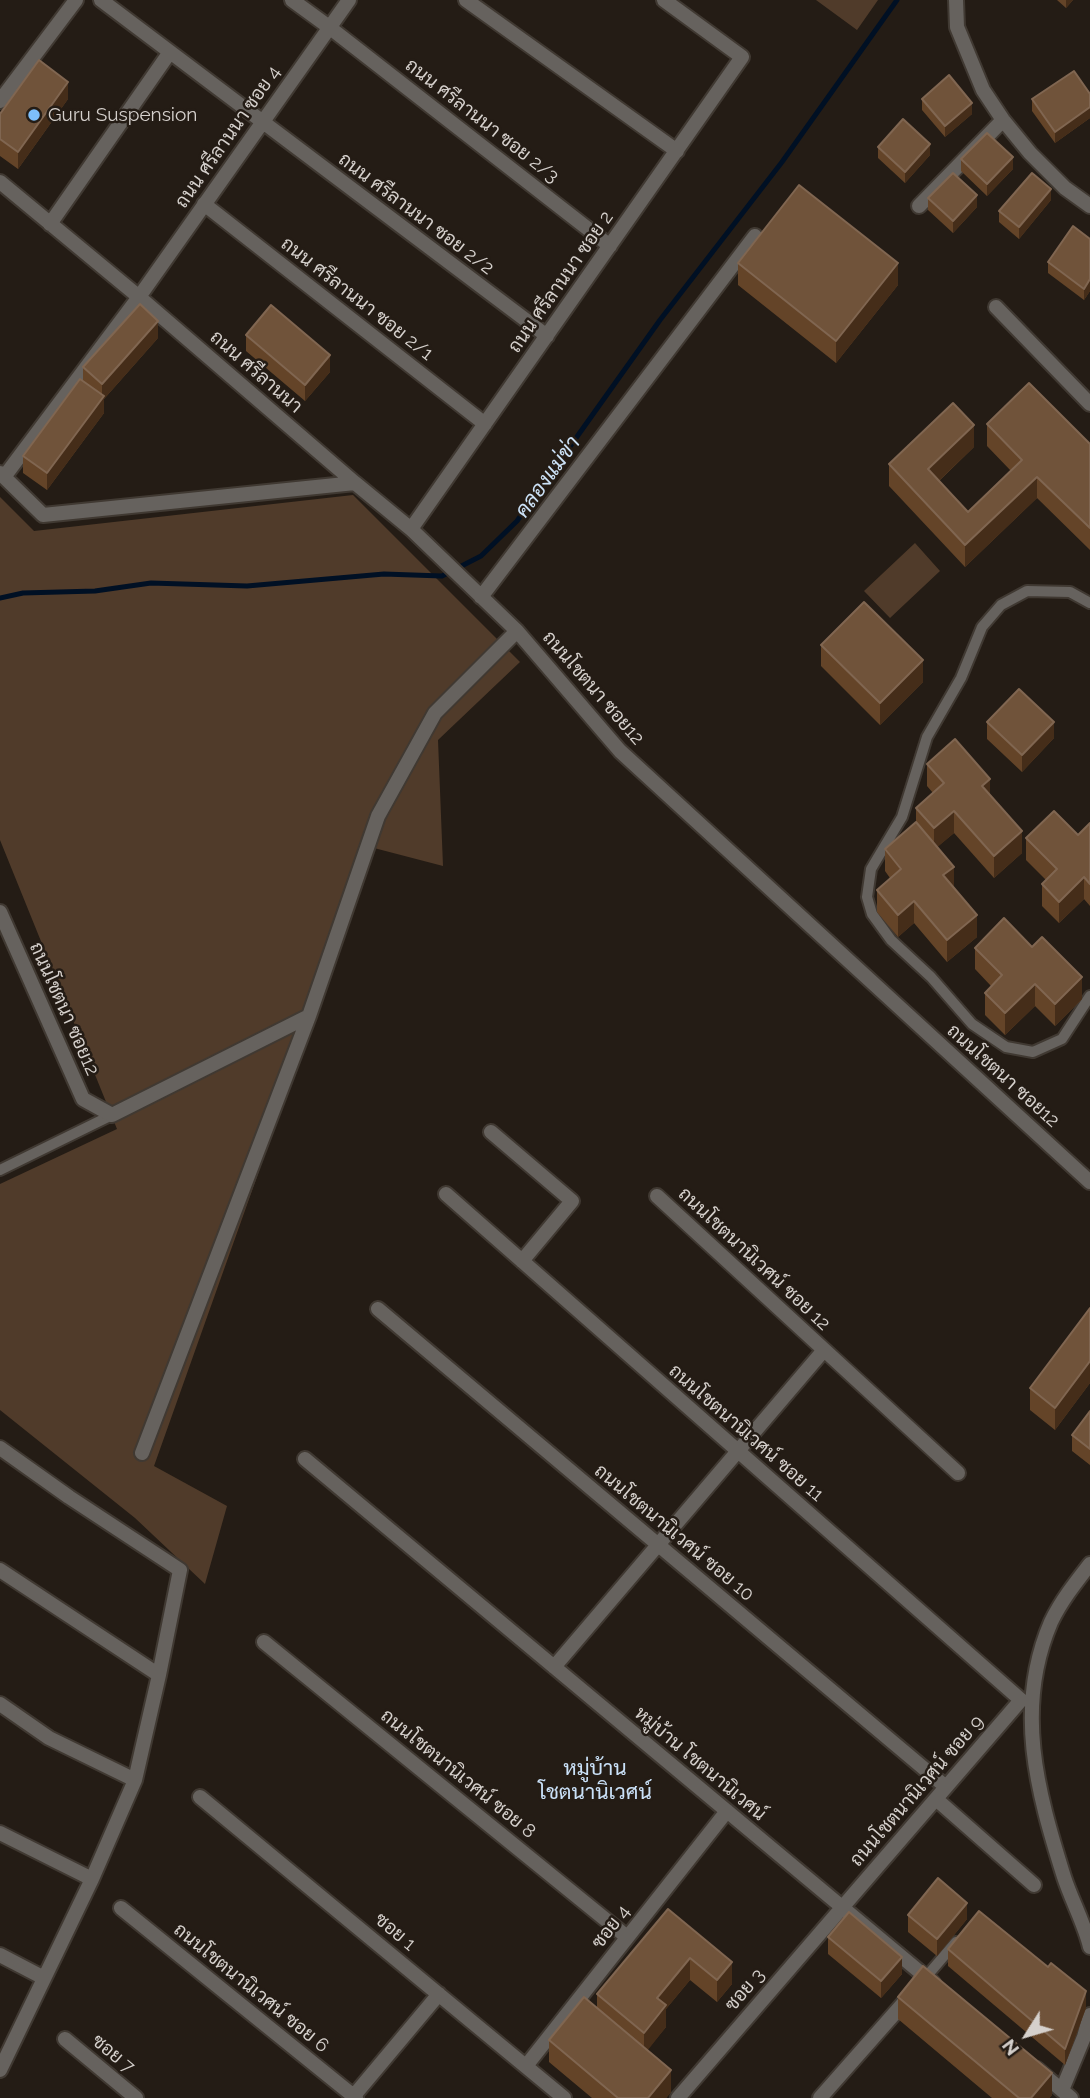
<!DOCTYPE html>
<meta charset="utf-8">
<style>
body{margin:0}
#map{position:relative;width:1090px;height:2098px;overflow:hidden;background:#241c15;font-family:Raleway,sans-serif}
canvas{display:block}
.north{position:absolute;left:992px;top:2000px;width:70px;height:70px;-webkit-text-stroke:5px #241c15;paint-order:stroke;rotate:233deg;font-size:19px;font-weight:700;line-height:28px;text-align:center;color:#d5d0cc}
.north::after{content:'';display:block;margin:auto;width:24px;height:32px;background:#d5d0cc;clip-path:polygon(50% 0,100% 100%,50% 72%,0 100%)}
</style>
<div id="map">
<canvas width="1090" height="2098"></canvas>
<div class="north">N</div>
</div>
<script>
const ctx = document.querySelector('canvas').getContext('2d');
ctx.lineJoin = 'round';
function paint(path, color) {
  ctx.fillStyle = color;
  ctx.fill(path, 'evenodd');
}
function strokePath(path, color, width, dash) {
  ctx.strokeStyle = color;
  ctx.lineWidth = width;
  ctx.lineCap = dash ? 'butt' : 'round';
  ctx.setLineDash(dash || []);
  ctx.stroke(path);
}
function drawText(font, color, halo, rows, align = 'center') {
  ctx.font = font + ' Raleway,Sarabun,sans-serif';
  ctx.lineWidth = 5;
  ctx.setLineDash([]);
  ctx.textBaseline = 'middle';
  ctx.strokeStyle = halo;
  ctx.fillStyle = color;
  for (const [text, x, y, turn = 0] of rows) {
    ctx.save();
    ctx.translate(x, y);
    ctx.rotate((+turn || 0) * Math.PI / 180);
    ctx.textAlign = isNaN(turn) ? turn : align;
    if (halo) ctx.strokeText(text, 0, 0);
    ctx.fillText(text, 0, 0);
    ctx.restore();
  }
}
const green = new Path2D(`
 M816,0H878L857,30Z
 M353,495L520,662L438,740L443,866L374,848L154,1466L227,1506L205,1584L135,1518L0,1410V1184L117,1129L0,840V497L34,531Z
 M915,543L940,571L890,618L864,591Z`);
const stream = new Path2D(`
 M0,598L23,593L95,591L151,583L247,586L384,574L442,576L481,556L517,521L660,320L782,162L897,0`);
const service = new Path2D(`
 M1090,603L1070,592L1027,591L1001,605L982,627L961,678L927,737L902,817L871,869L867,897L872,914L891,940L931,977L972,1024L1006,1047L1033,1052L1062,1039L1090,996
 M0,1170L112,1115
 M926,1977L956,1942`);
const minor = new Path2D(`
 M101,0L547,336
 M292,0L329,27L610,246
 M466,0L677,151
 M956,0L957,27L983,90L1003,120L1030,153L1065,188L1090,206
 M0,101L76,0
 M0,182L139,297L355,483L411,529L517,631L620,751L1090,1182
 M204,204L485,424
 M919,206L1003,120
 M50,224L170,52
 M996,307L1090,404
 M0,473L43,515L355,483
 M4,477L139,297L349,0
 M411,529L742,57L664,0
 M481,597L755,236
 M0,912L83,1099L112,1115L309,1016L378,816L435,713L517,631
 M491,1132L572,1201L522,1261
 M446,1194L1021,1700L678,2098
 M657,1196L958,1473
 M378,1309L946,1787
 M0,1448L69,1497L180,1570L159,1675
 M142,1453L309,1016
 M305,1459L933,1983
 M1090,1564C1076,1582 1061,1601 1051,1622C1014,1708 1037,1791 1064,1877C1071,1899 1085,1925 1090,1947
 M0,1570L159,1675L135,1780L92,1879
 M264,1642L627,1937
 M554,1667L824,1350
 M0,1704L49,1738L135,1780
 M200,1797L564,2098
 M936,1799L1034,1885
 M0,1833L92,1879L0,2070
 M121,1908L356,2098
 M0,1955L44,1978
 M65,2039L136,2098
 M526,2066L727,1811
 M1037,2069L1071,2098
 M1062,2090L1084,2037L1090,2015
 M352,2098L439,1994
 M820,2098L909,1997`);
const wall = new Path2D(`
 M1057,0H1073L1066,8Z
 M1090,94V118L1055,143L1032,111V99Z
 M68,99L18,169L0,156V114Z
 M922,99L972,114L945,137L922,110Z
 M878,147L930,155L905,183L878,158Z
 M961,159L1013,169L987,196L961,171Z
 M928,198L977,207L953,233L928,210Z
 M1051,200L1019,239L999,222V211Z
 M1090,239V291L1084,300L1048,273V262Z
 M738,263L898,285L836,363L738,285Z
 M246,335L330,372L305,401L246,351Z
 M158,338L104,399V413L47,490L23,473V456L83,381V367Z
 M987,424L1090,444V550L1037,498L965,567L889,486V464L974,447L939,481L968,512L1011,471L987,446Z
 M821,645L923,682L880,725L821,666Z
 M987,722L1054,738L1022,772L987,739Z
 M927,764L990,796L1022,853L994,878L954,833L937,847L954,887L977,937L947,962L914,923L898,937L877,912V890L890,878L885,871V849L916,823V808L933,793L927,786Z
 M1090,823V906L1084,899L1059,923L1042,906V884L1046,880L1026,860V838L1078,835Z
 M1032,947L1082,999L1055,1026L1035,1006L1005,1035L985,1015V993L991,986L975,969V948Z
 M1090,1308V1383L1055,1430L1030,1410V1388Z
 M1090,1411V1465L1072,1451V1435Z
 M668,1909L732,1984L717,2002L690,1980L666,2009V2027L647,2050L671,2092L666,2098H592L549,2062V2040L597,2009V1994Z
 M908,1915L967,1919L937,1956L908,1932Z
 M828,1937L902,1974L881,1998L828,1954Z
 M948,1949L1086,2008L1065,2065L948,1966Z
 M898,1997L1052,2095L1049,2098H992L898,2019Z`);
const shadedWall = new Path2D(`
 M1066,0H1073L1066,8Z
 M68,82V99L18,169V152Z
 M972,103V114L945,137V126Z
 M1090,107V118L1055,143V132Z
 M930,144V155L905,183V172Z
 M1013,157V169L987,196V184Z
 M1051,189V200L1019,239V227Z
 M977,195V207L953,233V221Z
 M898,263V285L836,363V341Z
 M1090,279V291L1084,300V289Z
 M158,321V338L104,399V413L47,490V473L102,398V384Z
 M330,355V372L305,401V385Z
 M974,425V447L928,491V469Z
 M1037,477V498L965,567V545Z
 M923,660V682L880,725V703Z
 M1054,722V738L1022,772V755Z
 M990,779V801L982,786Z
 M954,811V833L934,850V828Z
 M1022,831V853L994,878V856Z
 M954,867V888L943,875Z
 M1084,877V899L1059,923V902Z
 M914,901V923L898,937V915Z
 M977,915V937L947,962V940Z
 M1082,977V999L1055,1026V1004Z
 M1035,984V1006L1005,1035V1013Z
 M1090,1361V1383L1055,1430V1408Z
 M967,1903V1919L937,1956V1939Z
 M902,1957V1974L881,1998V1981Z
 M690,1958V1980L666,2009V2027L644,2055V2033L657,1998Z
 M732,1962V1984L717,2002V1980Z
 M1086,1991V2008L1065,2065V2049Z
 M671,2070V2092L666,2098H648Z
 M1052,2073V2095L1049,2098H1031Z`);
const building = new Path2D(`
 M39,60L68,82L18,152L0,139V114Z
 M1074,71L1090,94V107L1055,132L1032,99Z
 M949,75L972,103L945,126L922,99Z
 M903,119L930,144L905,172L878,147Z
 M987,133L1013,157L987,184L961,159Z
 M953,173L977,195L953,221L928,198Z
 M1032,173L1051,189L1019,227L999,211Z
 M799,185L898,263L836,341L738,263Z
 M1073,226L1090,239V279L1084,289L1048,262Z
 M140,304L158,321L102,384L83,367Z
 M271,305L330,355L305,385L246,335Z
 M80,379L104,396L47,473L23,456Z
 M1029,383L1090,444V528L1037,477L965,545L889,464L953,403L974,425L928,469L968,512L1022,460L987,424Z
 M864,602L923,660L880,703L821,645Z
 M1019,689L1054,722L1022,755L987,722Z
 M955,739L990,779L982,786L1022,831L994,856L954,811L934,828L916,808L944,783L927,764Z
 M1054,811L1078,835L1090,823V884L1084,877L1059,902L1042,884L1057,869L1026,838Z
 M916,822L954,867L943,875L977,915L947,940L914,901L898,915L877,890L901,869L885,849Z
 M1004,918L1032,947L1042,937L1082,977L1055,1004L1035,984L1005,1013L985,993L1002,975L975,948Z
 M1090,1308V1361L1055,1408L1030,1388Z
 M1090,1411V1449L1072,1435Z
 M938,1878L967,1903L937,1939L908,1915Z
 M668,1909L732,1962L717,1980L690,1958L657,1998L666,2005L644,2033L597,1994Z
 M979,1911L1048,1967L1051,1963L1086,1991L1065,2049L948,1949Z
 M849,1912L902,1957L881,1981L828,1937Z
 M923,1966L1052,2073L1031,2098H1019L898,1997Z
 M584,1997L671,2070L648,2098H618L549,2040Z`);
const markers = [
 [34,115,7,"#7dbef9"]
];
const poiNames = [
 ["Guru Suspension",48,115]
];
const streetNames = [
 ["ถนน ศรีลานนา ซอย 2/3",482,121,38],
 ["ถนน ศรีลานนา ซอย 4",228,137,-55],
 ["ถนน ศรีลานนา ซอย 2/2",416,214,37],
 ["ถนน ศรีลานนา ซอย 2",561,282,-55],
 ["ถนน ศรีลานนา ซอย 2/1",357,299,38],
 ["ถนน ศรีลานนา",256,372,41],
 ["ถนนโชตนา ซอย12",593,688,49],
 ["ถนนโชตนา ซอย12",64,1009,66],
 ["ถนนโชตนา ซอย12",1003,1076,42],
 ["ถนนโชตนานิเวศน์ ซอย 12",754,1259,43],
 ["ถนนโชตนานิเวศน์ ซอย 11",746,1433,41],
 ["ถนนโชตนานิเวศน์ ซอย 10",674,1533,40],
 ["หมู่บ้าน โชตนานิเวศน์",700,1764,40],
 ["ถนนโชตนานิเวศน์ ซอย 8",458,1774,39],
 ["ถนนโชตนานิเวศน์ ซอย 9",917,1791,-49],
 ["ซอย 4",611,1927,-52],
 ["ซอย 1",395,1932,40],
 ["ถนนโชตนานิเวศน์ ซอย 6",251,1988,39],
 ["ซอย 3",745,1990,-49],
 ["ซอย 7",113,2054,40]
];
const waterNames = [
 ["คลองแม่ข่า",548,477,-54]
];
const neighbourhoodNames = [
 ["หมู่บ้าน",595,1769],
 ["โชตนานิเวศน์",595,1793]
];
paint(green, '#503b2a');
strokePath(stream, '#001024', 5);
strokePath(service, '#403932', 14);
strokePath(minor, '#403932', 18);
strokePath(service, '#66625e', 10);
strokePath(minor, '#66625e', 14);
paint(wall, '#644428');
paint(shadedWall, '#452d19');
paint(building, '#70533a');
strokePath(building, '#806651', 2);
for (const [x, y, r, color] of markers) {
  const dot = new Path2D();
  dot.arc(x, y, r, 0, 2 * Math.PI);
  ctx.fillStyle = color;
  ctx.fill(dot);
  strokePath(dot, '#241c15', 2.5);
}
drawText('19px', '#d5d0cc', '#241c15', poiNames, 'left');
drawText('19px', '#d5d0cc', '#241c15', streetNames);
drawText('italic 21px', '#cce2f7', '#241c15', waterNames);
drawText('21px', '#cae1f8', '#241c15', neighbourhoodNames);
</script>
